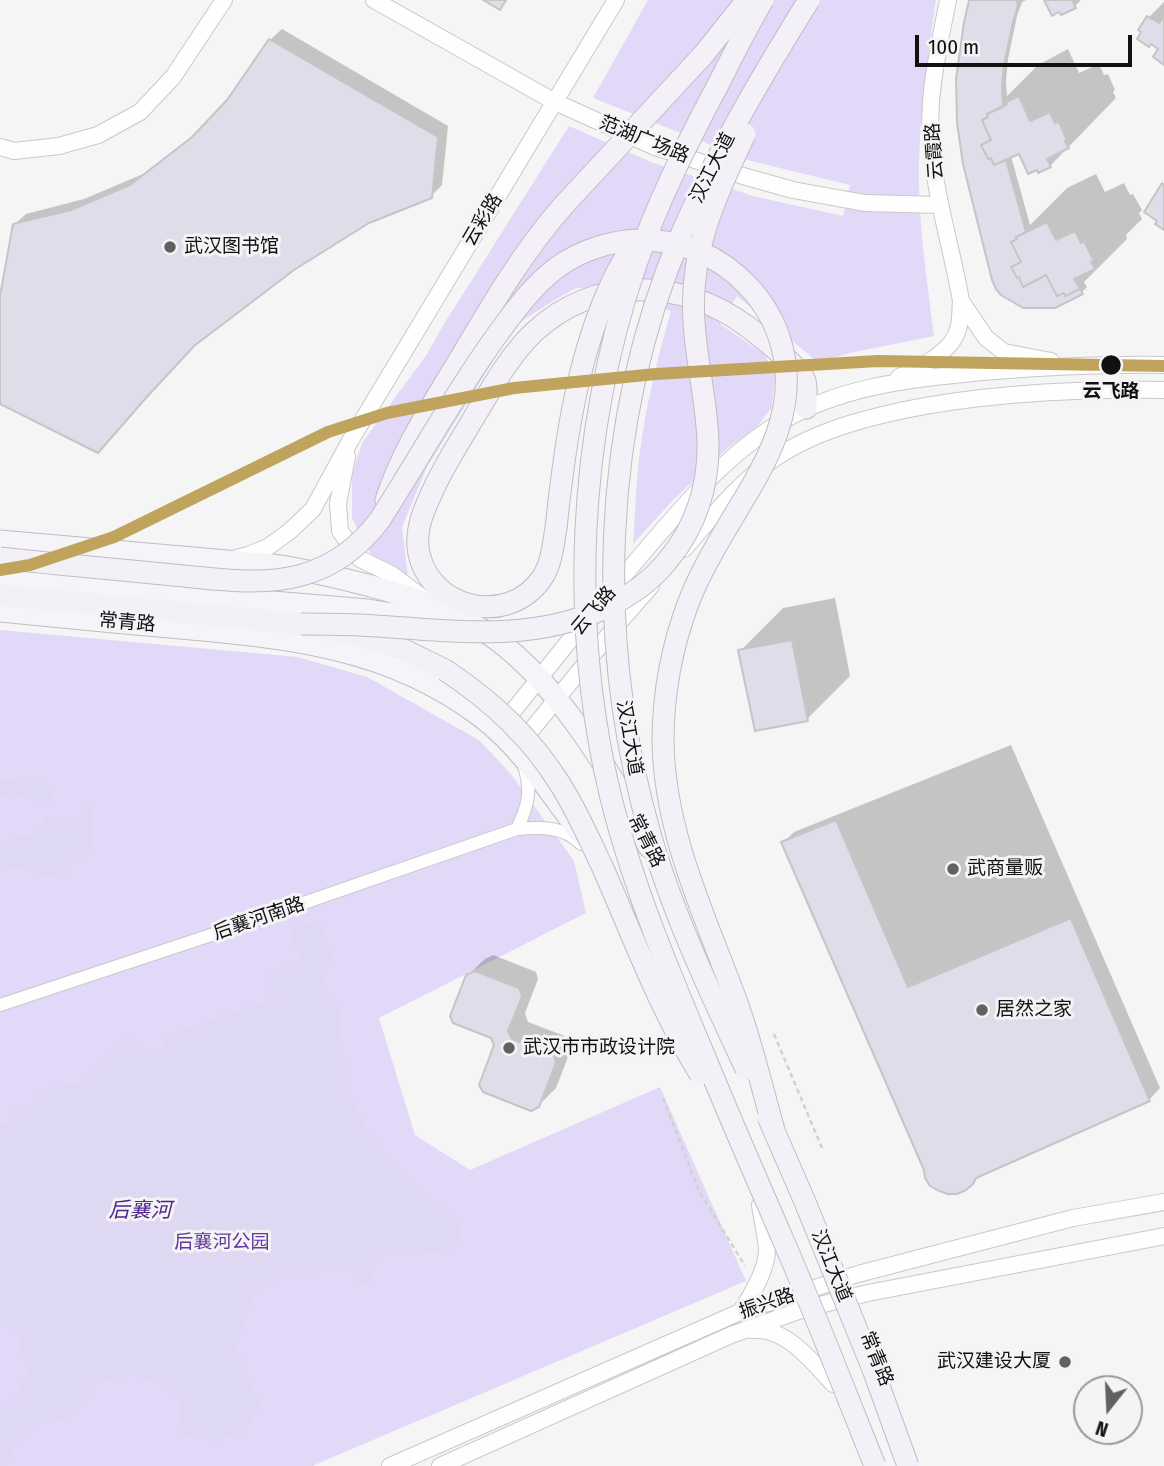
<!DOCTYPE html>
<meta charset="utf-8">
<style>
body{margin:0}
#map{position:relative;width:1164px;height:1466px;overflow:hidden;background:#f5f5f6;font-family:"Fira Sans Condensed",sans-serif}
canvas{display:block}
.north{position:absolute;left:1073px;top:1375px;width:70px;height:70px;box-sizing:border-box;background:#f4f4f7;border:2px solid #99999b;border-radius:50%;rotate:198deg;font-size:19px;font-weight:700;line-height:28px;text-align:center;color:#111112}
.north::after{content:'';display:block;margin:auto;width:24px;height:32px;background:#616162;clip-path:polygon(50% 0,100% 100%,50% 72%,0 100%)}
.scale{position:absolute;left:915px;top:35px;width:217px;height:32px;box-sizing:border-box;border:4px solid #111112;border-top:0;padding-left:9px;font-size:21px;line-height:24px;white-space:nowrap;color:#111112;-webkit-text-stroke:5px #f4f4f7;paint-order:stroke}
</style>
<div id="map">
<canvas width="1164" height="1466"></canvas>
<div class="north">N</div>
<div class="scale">100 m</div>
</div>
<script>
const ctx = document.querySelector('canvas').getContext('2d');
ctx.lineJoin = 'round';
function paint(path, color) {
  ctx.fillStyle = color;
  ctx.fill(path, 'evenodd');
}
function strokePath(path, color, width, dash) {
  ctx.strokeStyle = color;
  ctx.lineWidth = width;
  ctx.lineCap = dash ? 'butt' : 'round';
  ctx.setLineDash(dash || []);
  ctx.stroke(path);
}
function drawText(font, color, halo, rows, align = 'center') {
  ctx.font = font + ' "Fira Sans Condensed","Noto Sans SC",sans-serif';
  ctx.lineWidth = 6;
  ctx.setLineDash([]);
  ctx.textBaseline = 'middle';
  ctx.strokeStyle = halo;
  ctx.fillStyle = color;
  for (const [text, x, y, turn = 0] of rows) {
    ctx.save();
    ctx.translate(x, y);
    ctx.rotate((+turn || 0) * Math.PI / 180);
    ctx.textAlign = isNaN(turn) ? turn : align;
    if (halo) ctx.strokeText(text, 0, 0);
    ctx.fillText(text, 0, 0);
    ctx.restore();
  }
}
const green = new Path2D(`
 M648,0H936C928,55 920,110 919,165C918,222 927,280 934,336L850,353L818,362L737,296L720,324L764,354L775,375L772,407L757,427L729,447L673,500L633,544C635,522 635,501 637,479C642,422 655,366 671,311L600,288H576L553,301L522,321L500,350L427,467L402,527L408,577L371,554L352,518V475L362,443L427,354L444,324L569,126L651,162L753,196L843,216L850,185L751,161L593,98Z
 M0,630L298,657L367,677L479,740L510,773L574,861L586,913L379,1018L415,1135L470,1170L660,1087L746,1281L312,1466H0Z`);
const water = new Path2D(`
 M34,777L46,782L52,800L36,801L13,794L0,795V780Z
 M85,801L93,816L94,843L85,859L73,862L64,879L0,865V841H6L39,832L46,817L80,818Z
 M318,920L332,954L321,992L339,1009L346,1085L368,1132L408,1182L458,1220L461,1244L439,1251L404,1256H382L368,1266L372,1282L354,1286V1271L287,1273L254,1290L235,1349L261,1405L243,1431L217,1441L186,1436L176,1427L182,1413L174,1390L136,1374L97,1382L76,1410L63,1421L36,1424L18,1437L6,1466H0V1408L13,1406L28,1374L17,1331L0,1326V1126L9,1122L12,1108L33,1104L32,1091L85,1081L132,1036L148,1052L164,1049L170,1034L275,998L268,973L301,959L290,930Z`);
const shadow = new Path2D(`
 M971,0H1026L1022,2L1017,16L1008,59L1006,80L1007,96L1038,65L1068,49L1079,73L1099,64L1104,75L1108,74L1115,90L1113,92L1116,98L1050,166L1019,152L1011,156L1030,225L1067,188L1096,174L1105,192L1124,183L1130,195L1133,194L1142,210L1139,213L1142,219L1126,235L1127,239L1084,282L1087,287L1082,292L1003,293Z
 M1046,0H1081L1075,6Z
 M1164,2V62L1160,49L1141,29L1149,17Z
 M282,29L448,126L442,185L431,196L369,222L0,402V306L14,225L26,214L84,199L143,174L203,128L228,102L270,40Z
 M835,598L850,676L807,719L740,651L783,608Z
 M1011,745L1160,1088L1149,1100L981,1173L965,1188L925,1169L783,843L794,832Z
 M493,955L536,972L538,979L525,1013L528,1022L570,1038L573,1044L556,1088L538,1106L496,1045L467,976L485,959Z`);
const building = new Path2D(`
 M483,0H506L500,10Z
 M969,0H1016L1018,5L1013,22L1004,65L1002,86L1003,107L987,114L988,117L982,120L991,140L981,145L988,159L991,158L994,165L1006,160L1026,232L1016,237L1017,239L1011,242L1021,262L1011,267L1017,278L1019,277L1023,287L1046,275L1057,296L1064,293L1065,296L1080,289L1083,294L1055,308H1023L1001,295L996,289L992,280L963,164L957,123L956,79L964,22Z
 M1044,0H1072L1076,8L1061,15L1059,12L1052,16Z
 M1147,16L1159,23L1163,18H1164V65L1153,57L1158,49L1151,44L1149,47L1137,39L1141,32L1138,30Z
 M269,39L438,137L432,198L369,223L294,270L194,346L145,399L98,453L0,404V296L13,224L71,210L130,185L191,138L227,100Z
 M1019,96L1030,121L1050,112L1055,123L1059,122L1067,140L1065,141L1069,148L1047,159L1051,167L1038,173L1037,170L1028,174L1019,154L994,165L991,158L988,159L981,145L991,140L982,120L988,117L987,114L1007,104L1006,102Z
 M1162,183L1164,185V230L1155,224L1157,221L1144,212Z
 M1047,222L1056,240L1075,231L1081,243L1084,241L1094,261L1091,262L1095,269L1074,279L1080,289L1065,296L1064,293L1057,296L1046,275L1023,287L1019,277L1017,278L1011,267L1021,262L1011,242L1017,239L1016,237Z
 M792,640L808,721L755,731L738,650Z
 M1000,755L1071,918L908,987L836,820Z
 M1000,755L1150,1101L976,1178L973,1184L966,1190L957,1194H948L939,1191L930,1186L925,1178L924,1170L781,842Z
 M475,971L519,988L522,997L508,1031L512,1039L553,1054L556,1062L539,1107L531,1111L483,1092L479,1085L494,1045L491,1038L453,1023L450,1016L466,975Z`);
const path = new Path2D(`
 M774,1034L822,1148
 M663,1098L699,1191L745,1266`);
const minor = new Path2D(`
 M517,829C528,806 532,791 524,766
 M0,1005L220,932L517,829C540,827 564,826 581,844`);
const tertiary = new Path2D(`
 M374,0L555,102L655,147L743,176L793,190L865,203L940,205
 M948,0C939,47 927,95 931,143C935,197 952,248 961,301
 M0,147L14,151L59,146L98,135L140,112L173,77L224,0
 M899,377C919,369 953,351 958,329C961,320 960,310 961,301L986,338L1004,352L1051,361
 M347,456L338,504L340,531L360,559L391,574L423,598
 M684,549C712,517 739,482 775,458C814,432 858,420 904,410C989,393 1077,389 1164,390
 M236,558L248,555L268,547L290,531L313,509L350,441L616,0
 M611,590C661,534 708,469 771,428C835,386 910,379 984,372C1044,367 1104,364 1164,365
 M501,726L590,615
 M520,744L616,626L651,586
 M740,1312C751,1297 767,1269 767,1250C766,1235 762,1220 760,1205
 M751,1330C785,1326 812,1361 833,1384
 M390,1466L740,1312L858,1274L1073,1218L1164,1202
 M440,1466L731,1335L804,1309L868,1293L1164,1236`);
const primary = new Path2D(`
 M0,541L272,565C310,570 345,579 382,589C417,599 449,610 481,629C552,673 613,773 649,847
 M0,579L368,610L457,624
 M0,611C60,617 120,623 180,628C289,638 389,647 480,716C521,747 550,792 580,833`);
const trunk = new Path2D(`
 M386,500C402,450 431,407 458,362C490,308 521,254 563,206
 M556,528C553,545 552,563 542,578C507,629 426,608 418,548C416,526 425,507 434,488C446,462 462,438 476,414C493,386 510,355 534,332C596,275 682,278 748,327C760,336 801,368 805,381C807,389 806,400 806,408
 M0,595L301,624L369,638L398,647L445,670`);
const trunkBridge = new Path2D(`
 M763,0C747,27 733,55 719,83C687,143 657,203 635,267C578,436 569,625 611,798C634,890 671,976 707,1062C732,1123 758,1182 784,1242C816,1316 845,1391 875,1466
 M563,206L704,54L747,0
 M556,528C565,443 577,355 614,278C620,266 626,256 633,245
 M0,558C55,564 110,569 164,574C207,578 260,587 302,575C334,566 359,547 379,521C419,459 454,394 497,335C515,310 534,284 559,266C582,250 611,241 639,240C680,239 720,256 748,286C764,303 776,324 782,347C799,412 764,466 732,519C716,546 700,573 689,601C672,646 663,693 663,741C664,832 705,916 736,1000C751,1040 762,1088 774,1130
 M301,624C320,624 340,624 359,625C442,629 527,645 605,608C630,596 651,582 668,560C696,527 709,485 708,442C707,402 696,361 694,321C689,250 716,196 745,134
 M445,670C489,699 529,735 558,781C576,808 588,837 602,866C633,936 659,1008 700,1074
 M746,1069C711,994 674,917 651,837C594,640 601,424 681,235C716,153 762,76 809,0
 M768,1117L805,1202L874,1372L908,1466`);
const metro1 = new Path2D(`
 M0,570L30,565L114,537L328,432L387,413L514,388L656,374L878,361L1164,366`);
const markers = [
 [170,247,7,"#616162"],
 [1111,365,11,"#111112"],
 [953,869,7,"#616162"],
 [982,1010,7,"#616162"],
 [509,1048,7,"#616162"],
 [1065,1362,7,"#616162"]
];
const streetNames = [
 ["范湖广场路",644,140,22],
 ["云霞路",935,151,-94],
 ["汉江大道",713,168,-63],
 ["云彩路",483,220,-59],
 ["云飞路",594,611,-50],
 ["常青路",127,623,5],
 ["汉江大道",629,738,80],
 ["常青路",646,841,63],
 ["后襄河南路",259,919,-19],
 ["汉江大道",831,1266,68],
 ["振兴路",767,1304,-19],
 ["常青路",876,1359,68]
];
const poiNames = [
 ["武汉图书馆",184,247],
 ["武商量贩",967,869],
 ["居然之家",996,1010],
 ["武汉市市政设计院",523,1048],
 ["武汉建设大厦",1051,1362,"right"]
];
const stopNames = [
 ["云飞路",1111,392]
];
const parkNames = [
 ["后襄河公园",222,1243]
];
const waterNames = [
 ["后襄河",140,1211]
];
paint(green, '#e2d8f8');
paint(water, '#dfd8f2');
paint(shadow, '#0003');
paint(building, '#e0dcea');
strokePath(building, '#c5c5c6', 2);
strokePath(minor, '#c9c9ca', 14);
strokePath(tertiary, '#c9c9ca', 18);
strokePath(primary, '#bfbcc4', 23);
strokePath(trunk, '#bfbcc4', 23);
strokePath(path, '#d1d1d2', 2.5, [5, 3.5]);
strokePath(minor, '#fefefe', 12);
strokePath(tertiary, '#fefefe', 16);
strokePath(primary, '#f6f4f9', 21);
strokePath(trunk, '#f3f1f7', 21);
strokePath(trunkBridge, '#bfbcc4', 23, []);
strokePath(trunkBridge, '#f3f1f7', 21);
strokePath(metro1, '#c0a45e', 12);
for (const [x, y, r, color] of markers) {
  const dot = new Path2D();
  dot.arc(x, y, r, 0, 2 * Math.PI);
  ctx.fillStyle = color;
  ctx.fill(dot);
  strokePath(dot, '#f4f4f7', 2.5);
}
drawText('19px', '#111112', '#f4f4f7', streetNames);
drawText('19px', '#111112', '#f4f4f7', poiNames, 'left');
drawText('bold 19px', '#111112', '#f4f4f7', stopNames);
drawText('19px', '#61369d', '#f4f4f7', parkNames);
drawText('italic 21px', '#51248a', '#f4f4f7', waterNames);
</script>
